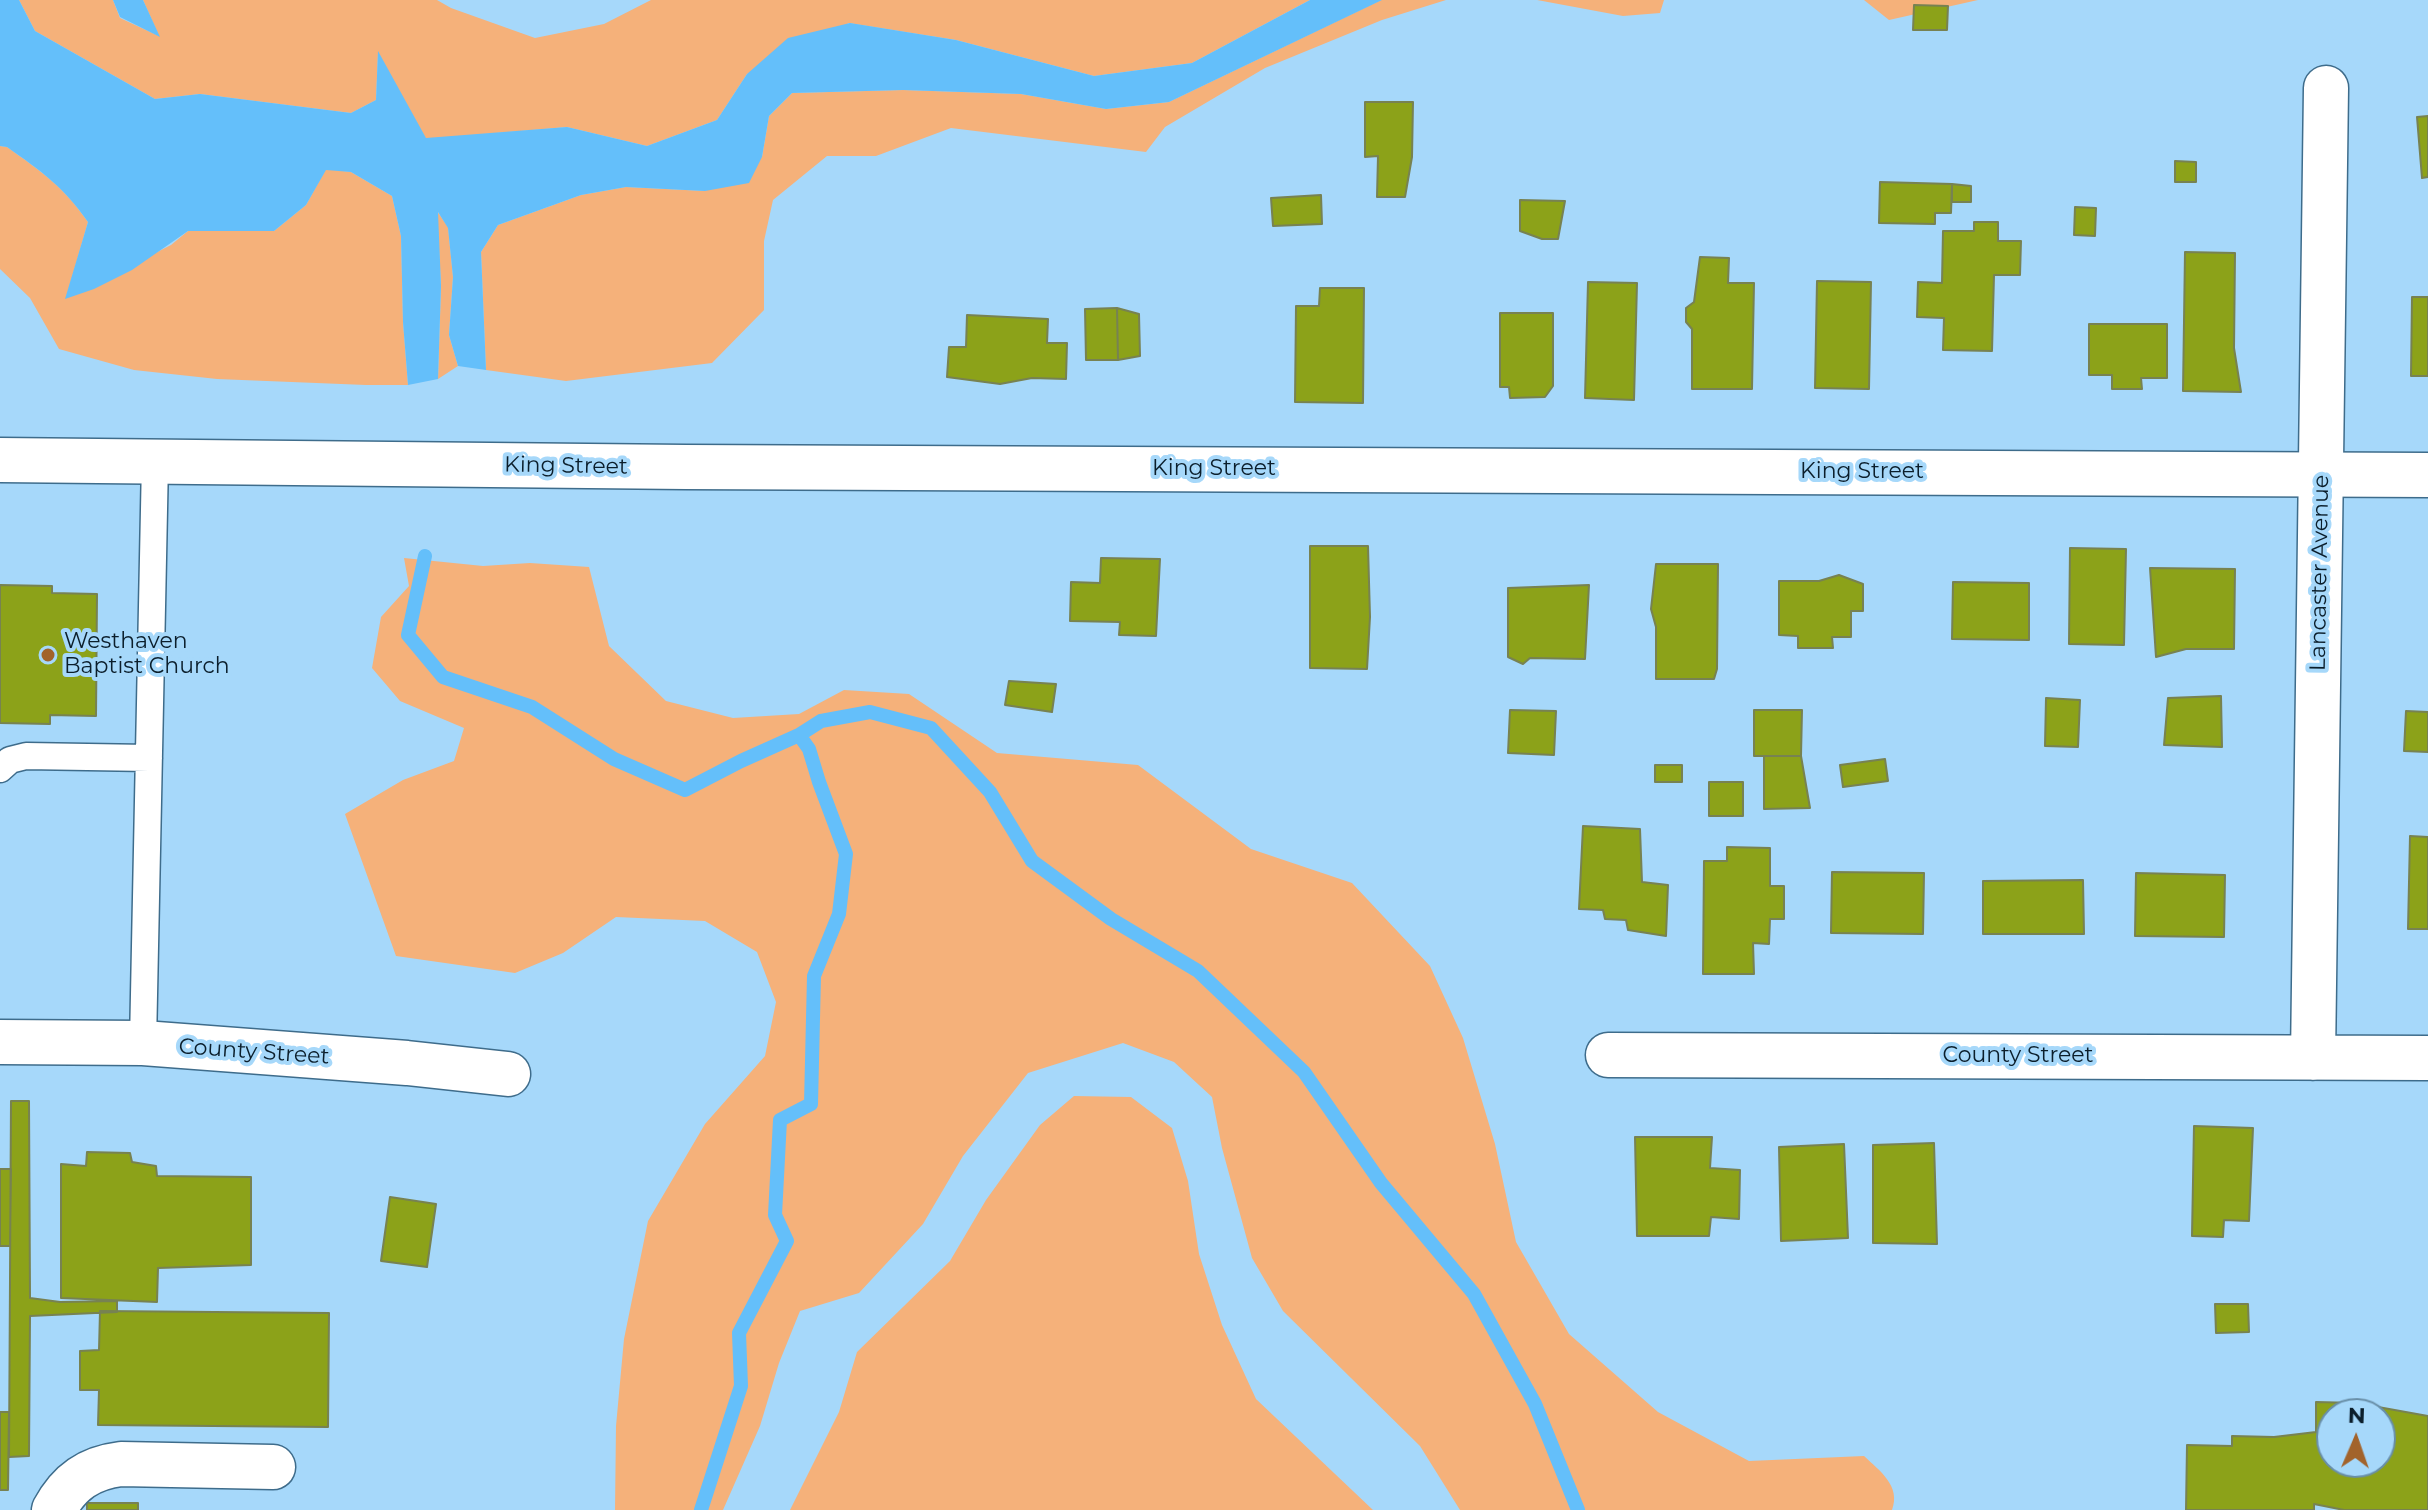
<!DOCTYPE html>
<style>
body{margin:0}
#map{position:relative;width:2428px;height:1510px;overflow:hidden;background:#a6d8fa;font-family:Montserrat,sans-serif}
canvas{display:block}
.north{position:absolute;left:2316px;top:1398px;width:80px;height:80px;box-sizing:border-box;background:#a6d8fa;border:2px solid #688ea7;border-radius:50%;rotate:2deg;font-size:22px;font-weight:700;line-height:32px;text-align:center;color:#0b1e2b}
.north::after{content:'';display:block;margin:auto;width:28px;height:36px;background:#a2632b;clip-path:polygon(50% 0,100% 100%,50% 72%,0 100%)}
</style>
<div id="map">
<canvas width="2428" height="1510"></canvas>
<div class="north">N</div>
</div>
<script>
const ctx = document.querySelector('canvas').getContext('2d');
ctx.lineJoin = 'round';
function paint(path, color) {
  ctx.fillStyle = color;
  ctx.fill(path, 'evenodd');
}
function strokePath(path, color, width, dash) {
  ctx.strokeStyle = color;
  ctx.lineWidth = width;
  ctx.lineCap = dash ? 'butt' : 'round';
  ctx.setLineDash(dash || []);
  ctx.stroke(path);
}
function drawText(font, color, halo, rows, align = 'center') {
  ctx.font = font + ' Montserrat,sans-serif';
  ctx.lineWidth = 8;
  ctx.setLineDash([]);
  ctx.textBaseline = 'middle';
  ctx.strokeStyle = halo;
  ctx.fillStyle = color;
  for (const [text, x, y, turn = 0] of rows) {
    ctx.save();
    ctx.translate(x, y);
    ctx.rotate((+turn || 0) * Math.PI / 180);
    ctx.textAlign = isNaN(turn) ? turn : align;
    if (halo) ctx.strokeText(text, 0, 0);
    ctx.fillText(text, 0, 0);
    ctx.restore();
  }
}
const green = new Path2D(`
 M19,0H113L120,18L159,36L143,0H437L451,8L535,38L604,24L651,0H1310L1192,63L1094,76L956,40L849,23L747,74L717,120L647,146L567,127L426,139L378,53L376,100L351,113L200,94L155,99L35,31Z
 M1381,0H1446L1382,20L1265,68L1165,127L1146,152L951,128L876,156H827L773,200L764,241V310L712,363L566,381L486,370L481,252L498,225L581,195L626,187L705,191L762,157L769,116L792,93L903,90L1021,94L1106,109L1169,102Z
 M1537,0H1664L1660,13L1623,16Z
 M1864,0H1978L1889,20Z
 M0,146L7,147C42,172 63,186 88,222L66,298L171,245L188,231H274L306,205L326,169L351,172L392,196L401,236L403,322L408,385H366L217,379L134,370L59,349L30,298L0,269Z
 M437,211L448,227L453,277L449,335L458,366L438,379L441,286Z
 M404,558L483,566L530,563L589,567L609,646L666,701L733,718L799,714L844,690L909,694L997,753L1138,765L1251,849L1352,883L1430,966L1463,1038L1495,1144L1516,1242L1569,1334L1658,1412L1749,1461L1864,1456C1880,1471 1901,1486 1892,1510H1460L1420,1446L1283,1311L1252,1258L1222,1148L1212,1097L1174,1062L1123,1043L1028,1073L963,1156L923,1224L859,1293L800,1311L779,1363L760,1426L723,1510H615L616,1426L624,1339L648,1221L705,1124L765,1056L776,1002L757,952L705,921L616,917L563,953L515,973L396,956L345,814L403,780L454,761L464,728L400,701L372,668L381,617L409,586Z
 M1074,1096L1131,1097L1172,1128L1188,1181L1199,1254L1222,1325L1256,1399L1373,1510H790L839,1412L857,1352L950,1261L986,1200L1040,1125Z`);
const water = new Path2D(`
 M0,0H19L35,31L155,99L200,94L351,113L376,100L378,51L426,138L567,127L647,146L717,120L747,74L788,38L850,23L956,40L1094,76L1192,63L1310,0H1382L1169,102L1106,109L1021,94L903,90L792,93L769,116L762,157L749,183L705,191L626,187L581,195L498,225L481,252L486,370L458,366L449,335L453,277L448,228L438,212L441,286L438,379L408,385L403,322L401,236L392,196L351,172L326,170L306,205L274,231H188L132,270L94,289L65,299L88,222C64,187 41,171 7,147L0,146Z
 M113,0H143L160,37L120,17Z`);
const stream = new Path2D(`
 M425,556L408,635L443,677L532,707L614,759L685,790L741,761L799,735L821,721L870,712L931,728L990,792L1032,861L1111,919L1198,971L1304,1072L1381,1183L1474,1294L1535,1404L1578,1510
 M701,1510L741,1386L739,1333L787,1241L775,1215L780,1120L811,1104L814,976L839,914L846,854L819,782L809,749L799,735`);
const building = new Path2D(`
 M1914,5L1948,6L1947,30H1913Z
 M1365,102H1413L1412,157L1405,197H1377L1378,156L1365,157Z
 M2428,116V177L2422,178L2417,117Z
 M2175,161L2196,162V182H2175Z
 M1880,182L1952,184L1951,213H1935V224L1879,223Z
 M1952,184L1971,186V202H1952Z
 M1321,195L1322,224L1273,226L1271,198Z
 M1520,200L1565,201L1558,239H1542L1520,231Z
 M2075,207L2096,208L2095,236L2074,235Z
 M1974,222H1998V241H2021L2020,275H1994L1992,351L1943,350L1944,318L1917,317L1918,282L1942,283L1943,231H1974Z
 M2185,252L2235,253L2234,348L2241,392L2183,391Z
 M1700,257L1729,258L1728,283H1754L1752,389H1692V329L1686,322V308L1694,302Z
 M1817,281L1871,282L1869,389L1815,388Z
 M1588,282L1637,283L1634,400L1585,398Z
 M1320,288H1364L1363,403L1295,402L1296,306H1319Z
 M2412,297H2428V376H2411Z
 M1117,308L1118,360H1086L1085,309Z
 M1117,308L1139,314L1140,356L1118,360Z
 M1500,313H1553V386L1545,397L1510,398L1509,387H1500Z
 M967,315L1048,319L1047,343H1067L1066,379L1032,378L1000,384L947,377L949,347H966Z
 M2089,324H2167V378H2141L2142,389H2112V375H2089Z
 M1310,546H1368L1370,617L1367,669L1310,668Z
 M2070,548L2126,549L2124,645L2069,644Z
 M1101,558L1160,559L1156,636L1119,635L1120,622L1070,621L1071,582L1100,583Z
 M1656,564H1718L1717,669L1714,679H1656V627L1651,609Z
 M2150,568L2235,569L2234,649H2186L2156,657Z
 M1839,575L1863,584V611H1851V637H1832L1833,648H1798V636L1779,635V581H1819Z
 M1953,582L2029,583V640L1952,639Z
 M0,585L52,586V593L97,594L96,716L50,715V724L0,723Z
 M1589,585L1585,659L1530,658L1523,664L1508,657V588Z
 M1009,681L1056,684L1052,712L1005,705Z
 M2221,696L2222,747L2164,745L2168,698Z
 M2046,698L2080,700L2078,747L2045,746Z
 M1510,710L1556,711L1554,755L1508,753Z
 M1754,710H1802L1801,756H1754Z
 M2406,711L2428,712V752L2404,751Z
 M1764,756H1801L1810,808L1764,809Z
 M1885,759L1888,781L1843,787L1840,765Z
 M1655,765H1682V782H1655Z
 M1709,782H1743V816H1709Z
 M1583,826L1640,829L1642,882L1668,885L1666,936L1628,930L1626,920L1605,919L1603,910L1579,909Z
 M2410,836L2428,837V929H2408Z
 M1727,847L1770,848V886H1784V919H1770L1769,944L1753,943L1754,974H1703L1704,861H1727Z
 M1832,872L1924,873L1923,934L1831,933Z
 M2136,873L2225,875L2224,937L2135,936Z
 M2083,880L2084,934H1983V881Z
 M11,1101H29L30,1298L60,1302L117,1301V1312L30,1316L29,1456L9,1457Z
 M2194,1126L2253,1128L2249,1221L2224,1220L2223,1237L2192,1236Z
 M1635,1137H1712L1710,1168L1740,1170L1739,1219L1711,1217L1709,1236H1637Z
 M1934,1143L1937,1244L1873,1243V1145Z
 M1844,1144L1848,1238L1781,1241L1779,1147Z
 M87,1152L130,1153L132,1162L156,1166L157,1176L251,1177V1265L158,1268L157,1302L61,1298V1164L86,1166Z
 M0,1169H11L10,1246H0Z
 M390,1197L436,1204L427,1267L381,1261Z
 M2215,1304H2248L2249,1332L2216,1333Z
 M100,1311L329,1313L328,1427L98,1425L99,1390H80V1351L99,1350Z
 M2316,1402L2356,1403L2428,1416V1510H2344L2314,1504V1510H2186L2187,1445L2232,1446V1436L2274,1437L2316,1432ZM2332,1414H2380V1462H2332Z
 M0,1412H9L8,1490H0Z
 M87,1503H138V1510H87Z`);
const lane = new Path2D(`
 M0,769L10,760L26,756L149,758
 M143,1043L155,461`);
const street = new Path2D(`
 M0,1042L143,1043L407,1063L508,1074
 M1608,1055L2428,1058
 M2313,1058L2326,88
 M54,1510C69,1482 89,1468 121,1464L273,1467`);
const secondary = new Path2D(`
 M0,460L686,467L2428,475`);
const markers = [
 [48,655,8,"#a2632b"]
];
const streetNames = [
 ["King Street",566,466,1],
 ["King Street",1214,469],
 ["King Street",1862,472],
 ["Lancaster Avenue",2320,573,-89],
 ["County Street",254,1052,4],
 ["County Street",2018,1056]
];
const poiNames = [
 ["Westhaven",64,642],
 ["Baptist Church",64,667]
];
paint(green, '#f5b17a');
paint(water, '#64bffa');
strokePath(stream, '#64bffa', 14);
paint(building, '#8ca219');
strokePath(building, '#778252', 2);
strokePath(lane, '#3e6c8b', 29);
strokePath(street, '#3e6c8b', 47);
strokePath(secondary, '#3e6c8b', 47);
strokePath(lane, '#fff', 26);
strokePath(street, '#fff', 44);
strokePath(secondary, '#fff', 44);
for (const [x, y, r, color] of markers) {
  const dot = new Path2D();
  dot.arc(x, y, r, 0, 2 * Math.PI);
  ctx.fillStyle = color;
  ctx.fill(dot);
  strokePath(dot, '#a6d8fa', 3);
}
drawText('22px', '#0b1e2b', '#a6d8fa', streetNames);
drawText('22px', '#0b1e2b', '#a6d8fa', poiNames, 'left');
</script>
